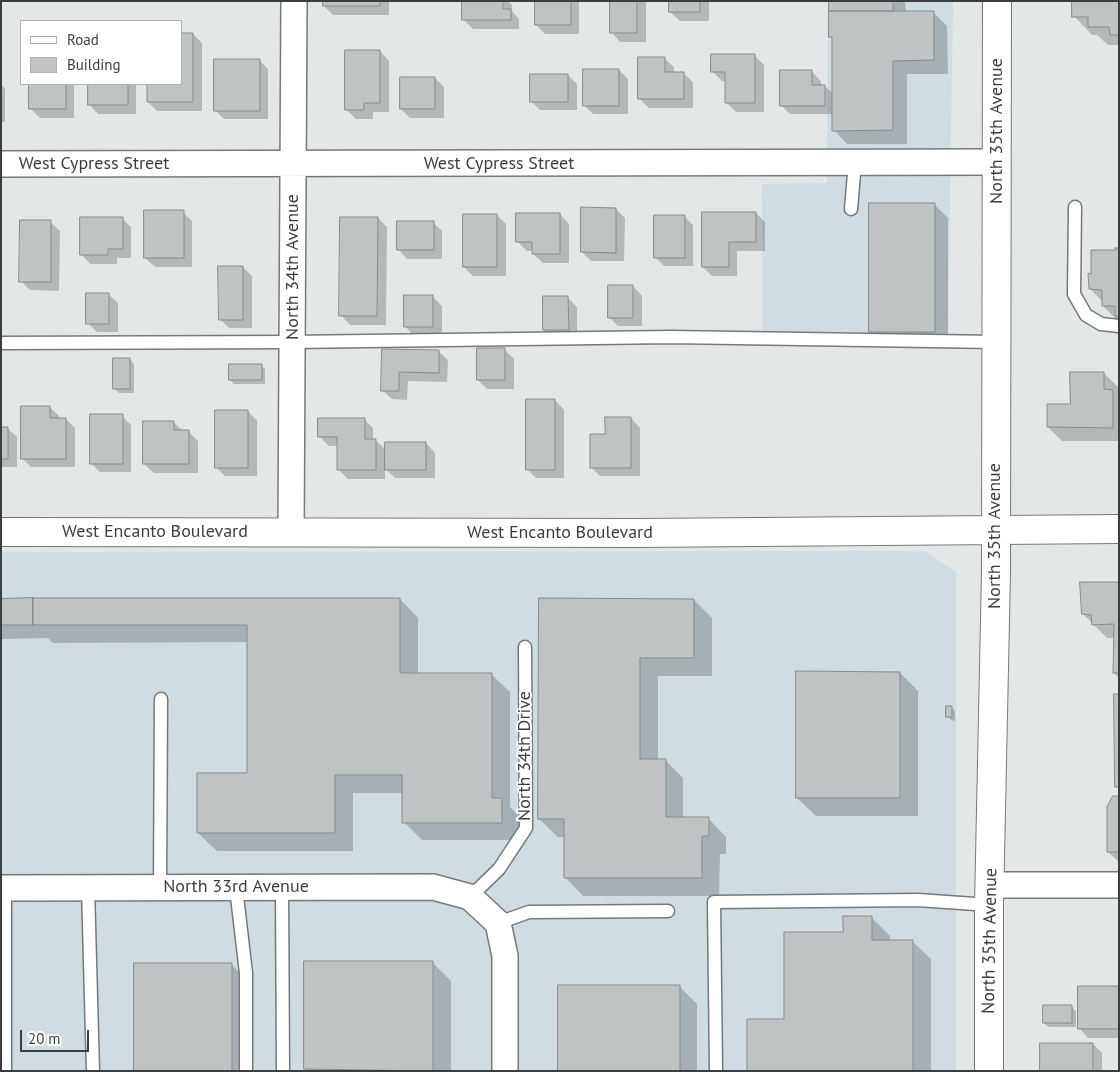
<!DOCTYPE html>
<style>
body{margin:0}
#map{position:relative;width:1120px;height:1072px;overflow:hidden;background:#e3e7e8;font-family:"PT Sans",sans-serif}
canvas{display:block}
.frame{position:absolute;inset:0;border:2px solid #3c3d3e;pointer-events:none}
.legend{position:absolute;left:20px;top:20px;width:162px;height:65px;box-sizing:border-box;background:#fff;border:1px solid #b1b1b2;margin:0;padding:6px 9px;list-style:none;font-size:15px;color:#3c3d3e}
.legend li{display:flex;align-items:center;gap:10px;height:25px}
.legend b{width:25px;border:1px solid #b1b1b2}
.scale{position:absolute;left:20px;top:1030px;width:69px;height:22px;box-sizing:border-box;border:2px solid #3c3d3e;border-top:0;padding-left:6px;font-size:15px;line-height:18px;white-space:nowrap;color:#3c3d3e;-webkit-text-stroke:4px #fff;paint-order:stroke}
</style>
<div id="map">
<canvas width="1120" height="1072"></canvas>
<div class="frame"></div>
<ul class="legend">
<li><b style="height:6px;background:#fff"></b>Road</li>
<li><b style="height:14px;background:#bfc3c4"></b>Building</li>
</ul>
<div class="scale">20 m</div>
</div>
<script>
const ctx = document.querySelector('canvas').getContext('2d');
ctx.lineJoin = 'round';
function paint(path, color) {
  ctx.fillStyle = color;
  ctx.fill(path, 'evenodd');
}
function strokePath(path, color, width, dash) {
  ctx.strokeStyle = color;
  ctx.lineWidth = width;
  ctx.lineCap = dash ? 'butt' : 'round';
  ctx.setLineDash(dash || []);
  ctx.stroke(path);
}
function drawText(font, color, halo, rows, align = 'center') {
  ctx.font = font + ' "PT Sans",sans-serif';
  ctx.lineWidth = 4;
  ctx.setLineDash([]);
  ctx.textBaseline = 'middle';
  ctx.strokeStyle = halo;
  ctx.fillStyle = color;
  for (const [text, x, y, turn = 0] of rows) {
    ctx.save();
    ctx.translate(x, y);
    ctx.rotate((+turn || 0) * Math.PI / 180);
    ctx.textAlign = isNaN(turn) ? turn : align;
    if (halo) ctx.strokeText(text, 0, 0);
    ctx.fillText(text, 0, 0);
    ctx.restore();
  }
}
const built = new Path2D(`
 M828,1H953L948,334L763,332L762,184L827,183Z
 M925,551L956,572V1071H1V552Z`);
const shadow = new Path2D(`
 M324,1H389V15H333L324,6Z
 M463,1H508L512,5V11L519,19V29H473L463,19Z
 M536,1H579V34H545L536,25Z
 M611,1H646V42H620L611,32Z
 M670,1H709V21H680L670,12Z
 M831,1H905L906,12H933L947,26L948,74H907V144H847L834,130V114H790L781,105L812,72L821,81V86H825L834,95V40L831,37Z
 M1119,1V45H1108L1097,35H1092L1074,16Z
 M193,34L202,43V111H157L148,102V84H181Z
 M380,51L389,61V112H373V119H356L346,109Z
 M755,56L764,65V112H736L727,103V81H722L713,72Z
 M664,58L674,67V73H683L693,82V108H649L639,98Z
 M259,60L268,69V119H224L215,110Z
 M619,70L628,79V114H593L584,105Z
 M568,75L577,84V110H540L531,101Z
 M435,78L444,87V118H410L401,109Z
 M1,84L5,89V122H1Z
 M31,84H74V118H40L31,109Z
 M89,84H136V114H98L89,104Z
 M934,204L948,218V346H884L870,332Z
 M616,209L625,218L624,261H591L582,252Z
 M183,212L192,221V267H155L145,258Z
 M756,213L765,222V251H737V276H712L703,267Z
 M560,214L569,224V263H543L533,254V251H527L518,242Z
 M497,215L506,224V276H473L464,267Z
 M684,216L693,225V266H664L655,257Z
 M122,218L131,227V258H117V264H90L81,254Z
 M378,218L387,227L386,325H350L341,315Z
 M50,222L60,231L59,291L30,290L21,281Z
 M433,222L442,231V259H407L398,249Z
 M1119,249V320H1117L1103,306V302L1090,289L1092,275Z
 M243,267L252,276V328H229L220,319Z
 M633,286L642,296V326H618L609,317Z
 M108,294L118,303V332H97L88,323Z
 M432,296L442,306V336H414L405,326Z
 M568,298L577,307V339H553L544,330Z
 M383,350L438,351L448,360L447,382L408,381L407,400L392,399L382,390Z
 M505,350L514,359V389H487L478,380Z
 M130,359L134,364V393H119L114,388Z
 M261,365L265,369V384H234L230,380Z
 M1104,373L1118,387L1119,441H1062L1048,427Z
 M555,400L564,410V478H536L527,469Z
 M50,407L59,416V419H66L75,428V467H31L22,458Z
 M248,411L257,421V476H225L216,467Z
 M122,416L131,425V472H100L91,463Z
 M631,418L640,428V476H600L591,467Z
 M364,419L373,428V440H375L386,450L426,443L435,453V478H395L385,468V479H348L339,470V446H329L320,437Z
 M173,422L183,431H188L198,441V473H154L144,464Z
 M1,428H7L17,437V467H1Z
 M1119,583V678L1114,673L1115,638H1107L1083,614Z
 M400,599L418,618V674H491L510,692V807L520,817V840H422L404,822V793H353V851H217L198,833L248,775V642L53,643L48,638L1,639V600Z
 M540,599L694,600L712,618V676H658V760H665L683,778V818H708L726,837V854H720L719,896H583L565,877V837H558L539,819Z
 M900,673L918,691V816H816L797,798Z
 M951,707L955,711V721L951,720L947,716Z
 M1119,798V862L1108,852Z
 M872,918L890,936V941H912L931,959V1071H749L844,933Z
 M433,963L451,981V1071H307L305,1069Z
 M231,964L249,982L250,1071H135Z
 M679,986L697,1004V1071H560Z
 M1119,988V1038H1088L1079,1028Z
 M1071,1006L1076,1011V1027H1049L1044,1023Z
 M1093,1044L1102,1053V1071H1041Z`);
const building = new Path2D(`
 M323,1H380V6H323Z
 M462,1H503V9H511V20H462Z
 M535,1H571V25H535Z
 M610,1H637V33H610Z
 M669,1H700V12H669Z
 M829,1H893V11H829Z
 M1072,1H1119V35H1110L1109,27H1088V17H1072Z
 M829,11H934V60L893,61V130L832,131V37H829Z
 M181,33H193V102H147V84H181Z
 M345,50H380V103H364V110H345Z
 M711,54H755V103H725V72H711Z
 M638,57H665V72H684V99H638Z
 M214,59H260V111H214Z
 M583,69H619V106H583Z
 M780,70H812V85H825V106H780Z
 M530,74H568V102H530Z
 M400,77H435V109H400Z
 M29,84H66V109H29Z
 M88,84H128V105H88Z
 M869,203H935V332H869Z
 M581,207L616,208V253L581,252Z
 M144,210H184V258H144Z
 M702,212H756V242H729V267H702Z
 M516,213H560V254H532V242H516Z
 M463,214H497V267H463Z
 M654,215H685V258H654Z
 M80,217H123V249H108V255H80Z
 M340,217H378L377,316H339Z
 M20,220H51V282H19Z
 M397,221H434V250H397Z
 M1115,248H1119V316H1115V306H1102V290L1089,289L1088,273L1091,274V250H1116Z
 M218,266H243V320H219Z
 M608,285H633V318H608Z
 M86,293H109V324H86Z
 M404,295H433V327H404Z
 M543,296H568L569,330H543Z
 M477,348H505V380H477Z
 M382,349L439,350V373L399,372V391H381Z
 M113,358H130V389H113Z
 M229,364H262V380H229Z
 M1070,372H1104V389L1113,390V428L1047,427V404H1070Z
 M526,399H555V470H526Z
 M21,406H50V418H66V459H21Z
 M215,410H248V468H215Z
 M90,414H123V464H90Z
 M605,417H631V468H590V434H605Z
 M318,418H365V439H376V470H337V437H318Z
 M143,421H174V430H189V464H143Z
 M1,427H8V459H1Z
 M385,442H426V470H385Z
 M1080,582H1119V673H1113L1114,624L1092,625L1091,615L1082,614Z
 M33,598H400V673H492V798H502V823H402V775H335V833H197V773H247V625H33Z
 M33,598V625H1V599Z
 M539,598L694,599V658H640V759H666V817H709V836H702V878H564V819H538Z
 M796,671L900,672V798H796Z
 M1114,694H1119V787H1115Z
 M946,706H952V717H946Z
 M1113,796H1119V852H1107V807Z
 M843,916H872V940H913V1071H747V1019H784V932H843Z
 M304,961H433V1071L304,1069Z
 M134,963H232V1071H134Z
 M558,985H680V1071H558Z
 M1078,986H1119V1029H1078Z
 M1043,1005H1072V1023H1043Z
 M1040,1043H1093V1071H1040Z`);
const lane = new Path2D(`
 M1075,207L1074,294L1086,315L1101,324L1119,326
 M851,209L855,162
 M1,343L292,342L671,337L996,342
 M282,887L283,1071
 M88,888L93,1071
 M160,888L161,699
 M236,888L246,973V1071
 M470,897L499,869L526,828L525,647
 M498,923L529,912L668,911
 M5,1071V888
 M716,1071L714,902L918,900L989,905`);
const street = new Path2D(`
 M1,164L997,162
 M291,532L294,1
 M990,885H1119
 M1,888L433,887L470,897L498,923L505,956V1071`);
const secondary = new Path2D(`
 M1,532L638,533L1119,529
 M989,1071V905L996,572L997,1`);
const streetNames = [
 ["North 35th Avenue",997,131,-90],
 ["West Cypress Street",94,164],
 ["West Cypress Street",499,164],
 ["North 34th Avenue",293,267,-90],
 ["West Encanto Boulevard",155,532],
 ["West Encanto Boulevard",560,533],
 ["North 35th Avenue",995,536,-90],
 ["North 34th Drive",525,756,-90],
 ["North 33rd Avenue",236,887],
 ["North 35th Avenue",990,941,-89]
];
paint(built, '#d0dce1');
paint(shadow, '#0003');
paint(building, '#bfc3c4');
strokePath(building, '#878b8c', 1);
strokePath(lane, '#76797a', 15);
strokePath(street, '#76797a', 28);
strokePath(secondary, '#76797a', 30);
strokePath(lane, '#fff', 12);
strokePath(street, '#fff', 25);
strokePath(secondary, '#fff', 28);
drawText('18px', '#3c3d3e', '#fff', streetNames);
</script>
